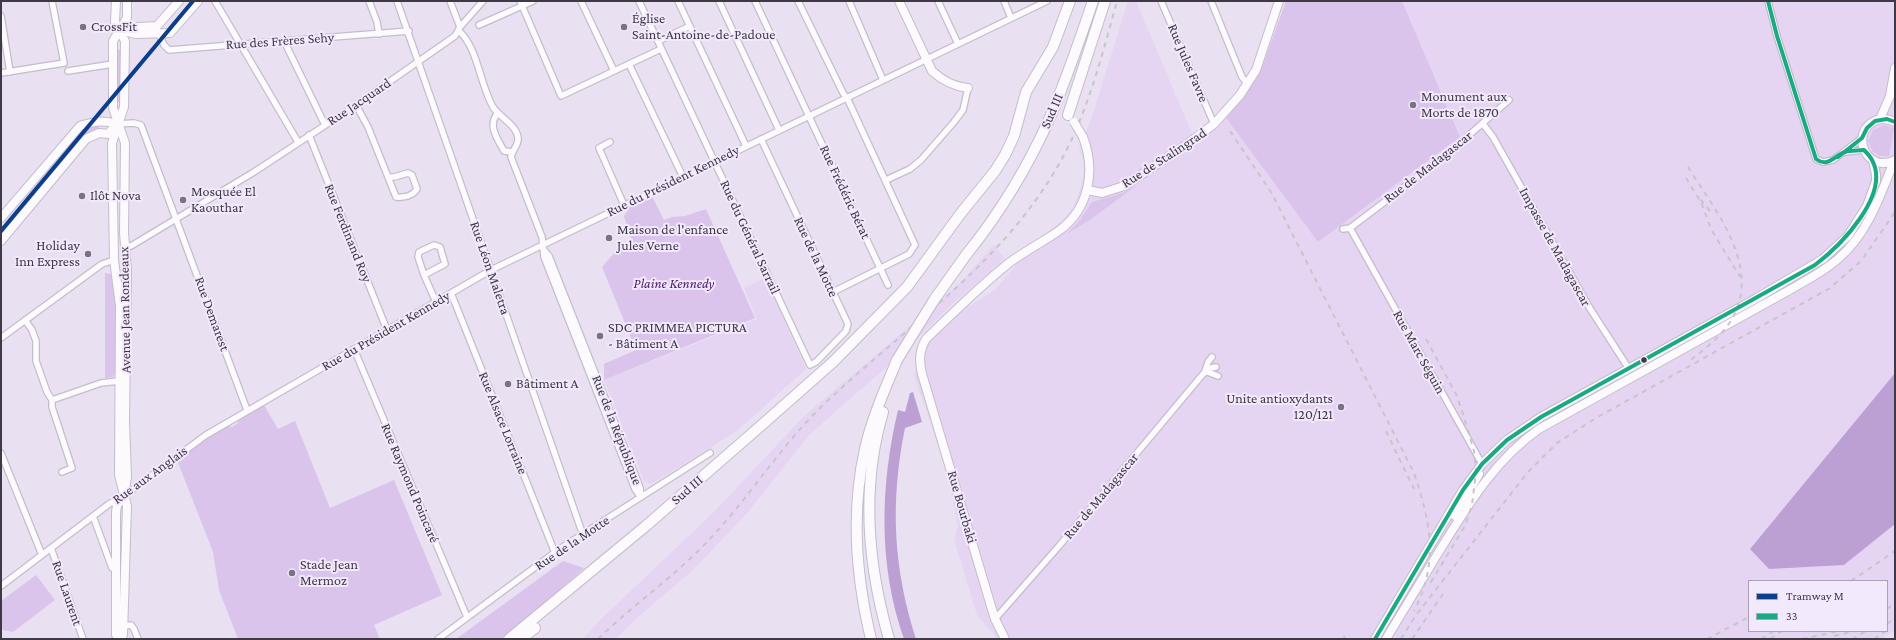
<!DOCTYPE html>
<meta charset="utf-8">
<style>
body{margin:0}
#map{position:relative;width:1896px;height:640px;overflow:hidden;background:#e9e0f1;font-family:"Crimson Pro",serif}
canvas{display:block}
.frame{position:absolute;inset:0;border:2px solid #3f3845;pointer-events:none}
.legend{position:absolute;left:1748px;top:580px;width:140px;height:52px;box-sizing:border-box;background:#f3e9fd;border:1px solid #aba2b3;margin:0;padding:5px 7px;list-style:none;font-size:12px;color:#3f3845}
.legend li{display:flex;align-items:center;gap:8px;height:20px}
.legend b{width:20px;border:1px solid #aba2b3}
</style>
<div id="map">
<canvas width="1896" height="640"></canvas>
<div class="frame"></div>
<ul class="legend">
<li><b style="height:5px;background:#0b3e8b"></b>Tramway M</li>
<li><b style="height:5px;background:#19aa83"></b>33</li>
</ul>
</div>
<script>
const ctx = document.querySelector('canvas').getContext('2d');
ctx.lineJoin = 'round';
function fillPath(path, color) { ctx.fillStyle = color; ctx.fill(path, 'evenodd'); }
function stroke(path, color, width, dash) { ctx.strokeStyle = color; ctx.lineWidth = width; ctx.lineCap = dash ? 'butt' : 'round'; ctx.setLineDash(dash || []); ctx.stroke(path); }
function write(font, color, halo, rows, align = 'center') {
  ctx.font = font + ' "Crimson Pro",serif'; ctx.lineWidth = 4; ctx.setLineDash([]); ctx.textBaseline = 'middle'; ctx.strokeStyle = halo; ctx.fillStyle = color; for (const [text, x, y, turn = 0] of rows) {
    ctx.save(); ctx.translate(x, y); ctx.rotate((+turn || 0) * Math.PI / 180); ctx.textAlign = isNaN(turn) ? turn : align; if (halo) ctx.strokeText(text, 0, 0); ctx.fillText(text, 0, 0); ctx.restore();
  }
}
const built = new Path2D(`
 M1128 1H1136L1196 143 1213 131 1226 118 1318 242 1460 137 1402 1H1895V373L1750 549 1844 565 1895 524V630L1882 639H998L977 615 954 539 958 527 947 470 914 376 920 353 928 332 996 289 1035 242 1062 221 1073 207 1079 193 1084 174 1083 161 1079 147 1090 123ZM1749 581H1887V631H1749Z
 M994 245 1005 258 946 310 907 349 809 435 748 512 694 569 639 616 615 639H583L599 621 716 510 803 417 960 283Z
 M765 278 806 369 737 431 651 484 644 481 604 380 757 319 744 288Z`);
const green = new Path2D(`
 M1286 1H1402L1460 137 1318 242 1226 118 1261 70Z
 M117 50H121L120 102H116Z
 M99 125V130L87 134 70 152 66 149 83 129Z
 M1884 125 1894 128 1889 156H1880L1873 152 1868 141 1873 130Z
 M1134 186H1136L1091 219 1067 234 1080 220 1092 202 1123 193Z
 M652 196 664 220 672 217 685 216 706 209 755 318 604 380V364L636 350 602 267 615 252 623 249 632 241 624 216 630 207Z
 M105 273 114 275 117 296 116 371 113 377 105 378Z
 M264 405 278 429 295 421 330 508 394 480 442 595 374 625 380 639H238L219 590 213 552 177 460 208 437 228 426 232 427 238 423 239 419Z
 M563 561 584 568 511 632 501 639H456Z
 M36 575 55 600 13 632 3 630 1 627V601Z`);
const water = new Path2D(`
 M1895 373V524L1844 565 1769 569 1750 549Z
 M913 392 922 422 905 428C890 502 893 567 916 639H904C878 565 880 486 898 410L905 412 910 393Z`);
const street = new Path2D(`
 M215 1 298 142
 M369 1 377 22 379 34
 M397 1 583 535
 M450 1 460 27
 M520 1 561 96 614 71
 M581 1 614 71 629 64 683 177
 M639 1 810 365 816 362 846 331 848 324 761 139
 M678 1 746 146
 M719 1 779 130
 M755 1 888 285
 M798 1 843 93 848 100 915 245 909 254 833 292
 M849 1 883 80
 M938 1 958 44
 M1004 1 1011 18
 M1161 1 1214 124
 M1211 1 1242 77 1247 83
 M1768 1 1777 36 1816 159 1823 162 1833 160 1862 138
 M1 16 10 72
 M479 25 533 1
 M459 31C478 48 480 85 493 107 499 117 517 125 518 138 519 145 512 150 511 157L542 237 544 257 635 489 641 497
 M159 34 164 45 169 50 409 31
 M284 41 325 125
 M658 41 690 26
 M629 64 661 49
 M68 71 113 64
 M1 73 64 63 52 1
 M356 105 368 127 396 197C403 198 413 196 417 189L412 175 408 173 394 177H388
 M498 113C487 125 497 138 504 151L512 152
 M117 124 134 123 141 125 247 410
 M1483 124 1493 137 1589 307 1629 369
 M309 135 387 330
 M610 142 599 148 624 205
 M1845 152 1864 150
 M886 180 910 169 921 160 954 122 963 110 968 88
 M1350 228 1482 464
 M1343 229 1350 228 1444 157 1509 100
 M126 246H131L254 172 356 105 455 36 460 27 483 1
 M544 250 549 256 634 472 640 488 641 496
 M424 275 418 257 419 252 434 245 440 247 445 264 424 275 436 302
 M451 293 555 553
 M25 320 32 330 36 341V361L47 392 52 400 101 383 119 381
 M1 338 102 264 114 260
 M354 349 467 617
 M1205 371 1208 362 1212 357
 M1205 371 1218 376
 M52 400V407L72 468 62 472
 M1 453 42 555
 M93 516 112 568H115
 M51 548 83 639
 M1 586 109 504 124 496 206 435 491 270 1047 1
 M995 619 1059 546 1203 374 1211 368 1216 367
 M124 626 131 625 134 629 138 639
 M438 639 561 548 710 453`);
const secondary = new Path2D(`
 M116 1 115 22 125 41 124 107 112 143 114 260 120 306 119 475 127 506 123 635 120 639
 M899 1 932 71C943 81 953 86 968 88
 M120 30 136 34 170 33 198 1
 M123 30 138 27 157 26 179 1
 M1880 119 1890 96 1895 68
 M1895 122C1889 119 1883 118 1877 120 1848 131 1866 175 1895 160
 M1088 190 1102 193 1124 186 1183 147 1214 124 1240 95 1256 70 1279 1
 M1 218 80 126C94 121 104 120 117 124
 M1 241 86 139 99 133 108 134 117 124
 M1455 516 1479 474
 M120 637 116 635V512L117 505 124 496 127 477 125 422 127 269 124 233 125 143 113 108V41L127 18V1
 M1005 639 995 619 991 606 922 374C919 361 919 351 926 339 953 313 980 286 1009 263 1025 251 1043 242 1060 230 1089 208 1096 171 1083 137
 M1375 639 1463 490 1482 464 1507 440 1541 417 1757 298 1823 259 1848 236 1867 206 1876 181V175L1873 160
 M1386 639C1405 608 1424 576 1443 545 1470 502 1496 459 1539 429L1795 287C1810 278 1826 270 1839 258 1868 233 1880 196 1894 161`);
const highway = new Path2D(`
 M1068 115 1105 1
 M966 255C1000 213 1029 165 1051 115 1067 78 1080 39 1093 1
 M883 412C861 486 868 566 889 639
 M509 639 647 525 764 423 833 362 907 287 961 213 995 171 1005 155 1014 136 1026 92 1053 47 1070 1
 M521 639 535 628
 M871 639C856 577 851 511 865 449 872 418 885 389 897 360`);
const rail = new Path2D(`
 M1230 131 1271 192 1414 473C1431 524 1439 562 1414 611
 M1688 167C1716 212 1766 271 1728 325 1718 339 1702 351 1688 362
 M1686 178 1702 204
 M1710 211 1700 199 1711 229 1740 277
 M1426 339 1456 394 1463 414 1474 451 1476 472 1472 505 1465 526 1428 587
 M1386 431 1414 489
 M1851 581 1895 551
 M1887 609 1895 603
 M1887 624 1895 618
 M1344 636 1345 639
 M1834 636 1855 631
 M598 639C632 606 672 578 705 544 746 502 777 451 819 409 909 322 1015 258 1071 141 1092 96 1104 48 1117 1
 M1401 639 1416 615 1528 472 1557 443 1596 418 1830 288 1861 261 1895 212
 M1412 639 1443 594
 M1707 639 1749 617
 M1761 639 1774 631
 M1770 639 1782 631
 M1802 639 1839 631
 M1852 639 1866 631
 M1874 639 1886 631`);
const secondaryBridge = new Path2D(`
 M1074 122 1083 137`);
const highwayBridge = new Path2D(`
 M897 360 934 300 966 255`);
const bus1 = new Path2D(`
 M1838 157 1862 138 1867 128 1875 121 1887 119 1895 122
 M1375 639 1463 490 1482 464 1507 440 1541 417 1815 265C1840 246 1891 195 1872 160 1870 156 1867 153 1864 150 1858 151 1851 150 1845 152 1834 156 1828 168 1816 159L1777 36 1768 1`);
const tram1 = new Path2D(`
 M1 231 193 1`);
const markers = [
 [83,27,4,"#7a7381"],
 [624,27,4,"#7a7381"],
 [1413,105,4,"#7a7381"],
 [82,196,4,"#7a7381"],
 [183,200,4,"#7a7381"],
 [609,238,4,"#7a7381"],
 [88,254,4,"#7a7381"],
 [600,336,4,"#7a7381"],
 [1644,360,3.5,"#3f3845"],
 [508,384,4,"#7a7381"],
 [1341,407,4,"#7a7381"],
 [292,573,4,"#7a7381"]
];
const poiNames = [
 ["Église",632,19],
 ["Saint-Antoine-de-Padoue",632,35],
 ["CrossFit",91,27],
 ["Monument aux",1421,97],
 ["Morts de 1870",1421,113],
 ["Mosquée El",191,192],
 ["Kaouthar",191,208],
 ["Ilôt Nova",90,196],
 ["Maison de l'enfance",617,230],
 ["Jules Verne",617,246],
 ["Holiday",80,246,"right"],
 ["Inn Express",80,262,"right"],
 ["SDC PRIMMEA PICTURA",608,328],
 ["- Bâtiment A",608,344],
 ["Bâtiment A",516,384],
 ["Unite antioxydants",1333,399,"right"],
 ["120/121",1333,415,"right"],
 ["Stade Jean",300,565],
 ["Mermoz",300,581]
];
const streetNames = [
 ["Rue des Frères Sehy",280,41,-4],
 ["Rue Jules Favre",1188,63,67],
 ["Rue Jacquard",359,102,-34],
 ["Sud III",1052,111,-67],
 ["Rue de Stalingrad",1164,158,-33],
 ["Rue de Madagascar",1428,167,-38],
 ["Rue du Président Kennedy",673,181,-26],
 ["Rue Frédéric Bérat",845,192,65],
 ["Rue Ferdinand Roy",348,233,68],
 ["Rue du Général Sarrail",750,237,65],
 ["Impasse de Madagascar",1555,247,61],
 ["Rue de la Motte",816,257,65],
 ["Rue Léon Maletra",490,268,71],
 ["Avenue Jean Rondeaux",125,310,-91],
 ["Rue Demarest",212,314,70],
 ["Rue du Président Kennedy",386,331,-30],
 ["Rue Marc Séguin",1419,352,61],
 ["Rue Alsace Lorraine",503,423,68],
 ["Rue de la République",617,430,69],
 ["Rue aux Anglais",150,475,-36],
 ["Rue Raymond Poincaré",410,483,67],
 ["Sud III",687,490,-41],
 ["Rue de Madagascar",1101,496,-50],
 ["Rue Bourbaki",962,507,74],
 ["Rue de la Motte",572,543,-34],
 ["Rue Laurent",67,593,71]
];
const parkNames = [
 ["Plaine Kennedy",674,284]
];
fillPath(built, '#e5d5f3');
fillPath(green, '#dac4ec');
fillPath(water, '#bca0d4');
stroke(street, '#c4bdcb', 8);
stroke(secondary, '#c4bdcb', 10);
stroke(highway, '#c4bdcb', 12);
stroke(street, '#fcfafd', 5.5);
stroke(secondary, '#fcfafd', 8);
stroke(highway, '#fcfafd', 10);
stroke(rail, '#c8c5ca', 2, [5, 5]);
stroke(secondaryBridge, '#c4bdcb', 10, []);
stroke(highwayBridge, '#c4bdcb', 12, []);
stroke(secondaryBridge, '#fcfafd', 8);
stroke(highwayBridge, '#fcfafd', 10);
stroke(bus1, '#19aa83', 4);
stroke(tram1, '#0b3e8b', 4);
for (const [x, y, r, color] of markers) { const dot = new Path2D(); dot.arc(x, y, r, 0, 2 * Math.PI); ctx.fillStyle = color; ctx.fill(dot); stroke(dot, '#f3e9fd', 1.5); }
write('14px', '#3f3845', '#f3e9fd', poiNames, 'left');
write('14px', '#3f3845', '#f3e9fd', streetNames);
write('italic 14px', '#4a1a69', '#f3e9fd', parkNames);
</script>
